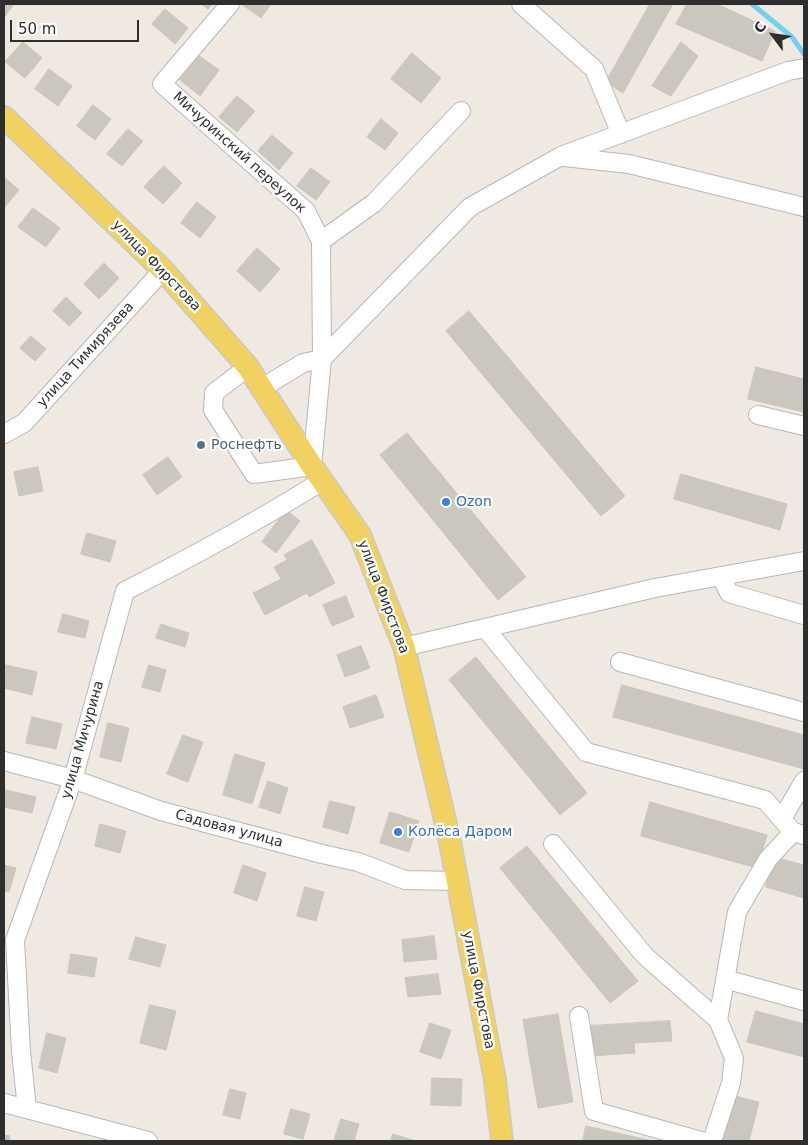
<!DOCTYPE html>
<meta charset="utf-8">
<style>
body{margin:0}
#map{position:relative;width:808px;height:1145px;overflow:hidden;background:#efe9e1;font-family:"DejaVu Sans",sans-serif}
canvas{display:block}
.frame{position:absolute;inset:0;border:5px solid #2e2e2e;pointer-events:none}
.north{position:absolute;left:748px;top:10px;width:50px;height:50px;-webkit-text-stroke:4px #fff;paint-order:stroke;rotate:301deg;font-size:14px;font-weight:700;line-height:20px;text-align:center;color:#2e2e2e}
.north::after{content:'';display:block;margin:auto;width:18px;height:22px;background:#2e2e2e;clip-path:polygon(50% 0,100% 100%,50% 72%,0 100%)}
.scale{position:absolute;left:10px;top:20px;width:129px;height:22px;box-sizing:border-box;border:2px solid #2e2e2e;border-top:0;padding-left:6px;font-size:15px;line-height:18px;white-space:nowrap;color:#2e2e2e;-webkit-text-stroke:4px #fff;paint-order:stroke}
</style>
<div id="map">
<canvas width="808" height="1145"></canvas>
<div class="frame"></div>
<div class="north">С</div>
<div class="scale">50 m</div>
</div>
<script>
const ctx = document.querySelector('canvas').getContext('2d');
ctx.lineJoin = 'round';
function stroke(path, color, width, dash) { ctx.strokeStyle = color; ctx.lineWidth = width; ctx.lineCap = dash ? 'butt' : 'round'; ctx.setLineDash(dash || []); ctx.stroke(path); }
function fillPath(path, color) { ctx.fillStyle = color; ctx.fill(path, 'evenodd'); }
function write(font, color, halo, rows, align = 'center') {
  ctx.font = font + ' "DejaVu Sans",sans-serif'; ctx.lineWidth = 4.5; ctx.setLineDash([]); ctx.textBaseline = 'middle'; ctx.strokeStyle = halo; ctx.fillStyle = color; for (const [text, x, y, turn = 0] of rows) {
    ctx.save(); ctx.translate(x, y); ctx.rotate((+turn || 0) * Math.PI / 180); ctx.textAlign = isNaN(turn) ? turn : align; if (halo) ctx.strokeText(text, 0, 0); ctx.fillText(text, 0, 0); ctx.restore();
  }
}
const stream = new Path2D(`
 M752 4 792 37 804 54`);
const building = new Path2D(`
 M4 4H14L4 18Z
 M202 4H212L208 9Z
 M245 4H271L261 18 244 6Z
 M650 4H673L623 93 606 82Z
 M687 4H717L775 31 762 61 676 24Z
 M165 9 188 28 175 44 152 24Z
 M23 42 42 58 25 78 5 62Z
 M681 42 698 56 671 96 652 86Z
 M412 53 441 78 421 103 391 79Z
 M198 55 219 70 200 96 180 80Z
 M49 69 72 86 58 106 35 89Z
 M237 96 255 111 237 132 219 117Z
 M93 105 111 119 95 140 77 126Z
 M381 119 398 133 385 150 367 137Z
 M128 129 143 141 122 166 107 154Z
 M272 135 293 153 279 170 258 151Z
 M164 166 182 183 163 204 144 187Z
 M311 168 330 182 316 200 297 186Z
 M4 177 19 190 4 208Z
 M197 202 216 217 200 238 181 223Z
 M33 208 60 228 46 247 18 227Z
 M257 248 280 269 260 292 237 271Z
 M104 263 119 278 99 299 84 284Z
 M66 297 82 313 69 326 53 311Z
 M469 311 625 496 601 516 446 331Z
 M31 336 46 349 35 361 20 348Z
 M756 367 804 379V412L748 399Z
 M407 433 526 577 498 600 380 455Z
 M168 457 182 477 157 495 143 475Z
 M38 467 43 491 19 496 14 472Z
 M681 474 787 504 780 530 674 499Z
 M286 510 300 521 276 553 262 542Z
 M87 533 116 541 110 562 81 554Z
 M312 540 335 583 309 597 307 593 265 615 253 593 281 579 274 567 287 560 284 555Z
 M346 596 354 617 332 626 323 605Z
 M63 614 89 621 85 638 58 632Z
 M161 624 189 633 185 647 156 638Z
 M361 646 370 668 345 677 337 655Z
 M476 657 587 793 560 815 449 680Z
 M6 665 37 672 32 695 4 688Z
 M149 665 166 670 160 692 142 687Z
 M622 685 804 735V769L613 717Z
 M376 695 384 717 350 728 343 707Z
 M32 717 62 724 56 749 26 743Z
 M108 723 129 728 121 762 100 757Z
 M183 735 203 742 188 782 167 774Z
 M235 754 265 763 252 804 223 795Z
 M268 781 288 788 280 814 259 807Z
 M6 790 36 797 32 813 4 807Z
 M330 801 355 807 348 834 323 827Z
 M650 802 767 835 757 868 641 836Z
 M390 812 419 821 409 852 380 843Z
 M100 824 126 831 120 853 95 846Z
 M527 846 638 981 610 1003 500 868Z
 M774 857 804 865V898L766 887Z
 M4 865 16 868 9 892 4 891Z
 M243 865 266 873 257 901 234 893Z
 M305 887 324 892 316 921 297 916Z
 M434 936 437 959 404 962 402 940Z
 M136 937 166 945 160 967 129 959Z
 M71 954 97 958 94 977 68 973Z
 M438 974 441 994 408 997 405 978Z
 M150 1005 176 1011 166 1050 140 1043Z
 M756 1011 804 1024V1057L747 1042Z
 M558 1014 573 1102 538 1108 523 1020Z
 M670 1021 672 1041 634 1043 635 1053 592 1056 590 1026Z
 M430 1023 451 1030 441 1059 420 1052Z
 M47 1033 66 1038 57 1073 39 1068Z
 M432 1078 462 1079 461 1106 431 1105Z
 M230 1089 246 1093 240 1119 223 1115Z
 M731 1095 759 1102 749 1141H720Z
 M291 1109 310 1114 303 1139 284 1134Z
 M341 1119 359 1124 354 1141H334Z
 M586 1126 653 1141H583Z
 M393 1134 415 1141H391Z
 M4 1135 10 1136 9 1141H4Z`);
const minor = new Path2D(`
 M230 4 162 84 306 211 321 241 322 359 312 466 254 474 213 410 214 393 248 367
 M521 4 594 69 621 134
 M564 157 629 164 804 207
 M321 241 374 203 461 111
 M262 388 303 363 322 359 470 207 561 156 788 71 804 68
 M758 415 804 426
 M4 434 24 423 163 270
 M721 576 729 593 804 615
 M485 628 586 752 765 800 793 832 804 835
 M404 647 655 588 804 561
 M620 662 804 712
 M4 761 73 779 161 811 322 854 358 862 405 880 457 881
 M782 819 804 781
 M553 844 645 956 718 1020
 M725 979 804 1001
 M579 1016 594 1111 701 1141
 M4 1103 148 1141
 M27 1109 21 1051 15 940 73 779 125 591C192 557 258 521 322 481
 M712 1141 731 1083 734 1058 718 1020 737 912 768 859 793 832`);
const major = new Path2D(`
 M4 117 163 270 248 367 312 466 360 535 404 647 449 837 495 1080 502 1141`);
const markers = [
 [201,445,5,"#5c6f8a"],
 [446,502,5,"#3f7fe0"],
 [398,832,5,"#3f7fe0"]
];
const streetNames = [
 ["Мичуринский переулок",239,153,42],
 ["улица Фирстова",156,266,46],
 ["улица Тимирязева",86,355,-48],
 ["улица Фирстова",383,597,69],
 ["улица Мичурина",83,740,-74],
 ["Садовая улица",229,829,15],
 ["улица Фирстова",478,990,79]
];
const serviceNames = [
 ["Роснефть",211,445]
];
const shopNames = [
 ["Ozon",456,502],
 ["Колёса Даром",408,832]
];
stroke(stream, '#75cff0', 5);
fillPath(building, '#cbc7bf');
stroke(building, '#cbc5ba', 1);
stroke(minor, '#b4b7c1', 20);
stroke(major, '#c9c9c9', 24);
stroke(minor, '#fff', 18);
stroke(major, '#f2d163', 21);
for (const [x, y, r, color] of markers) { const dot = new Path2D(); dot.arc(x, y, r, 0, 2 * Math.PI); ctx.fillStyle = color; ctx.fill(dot); stroke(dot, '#fff', 2); }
write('14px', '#2e2e2e', '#fff', streetNames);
write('14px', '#4e5e75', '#fff', serviceNames, 'left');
write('14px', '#366cbe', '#fff', shopNames, 'left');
</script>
